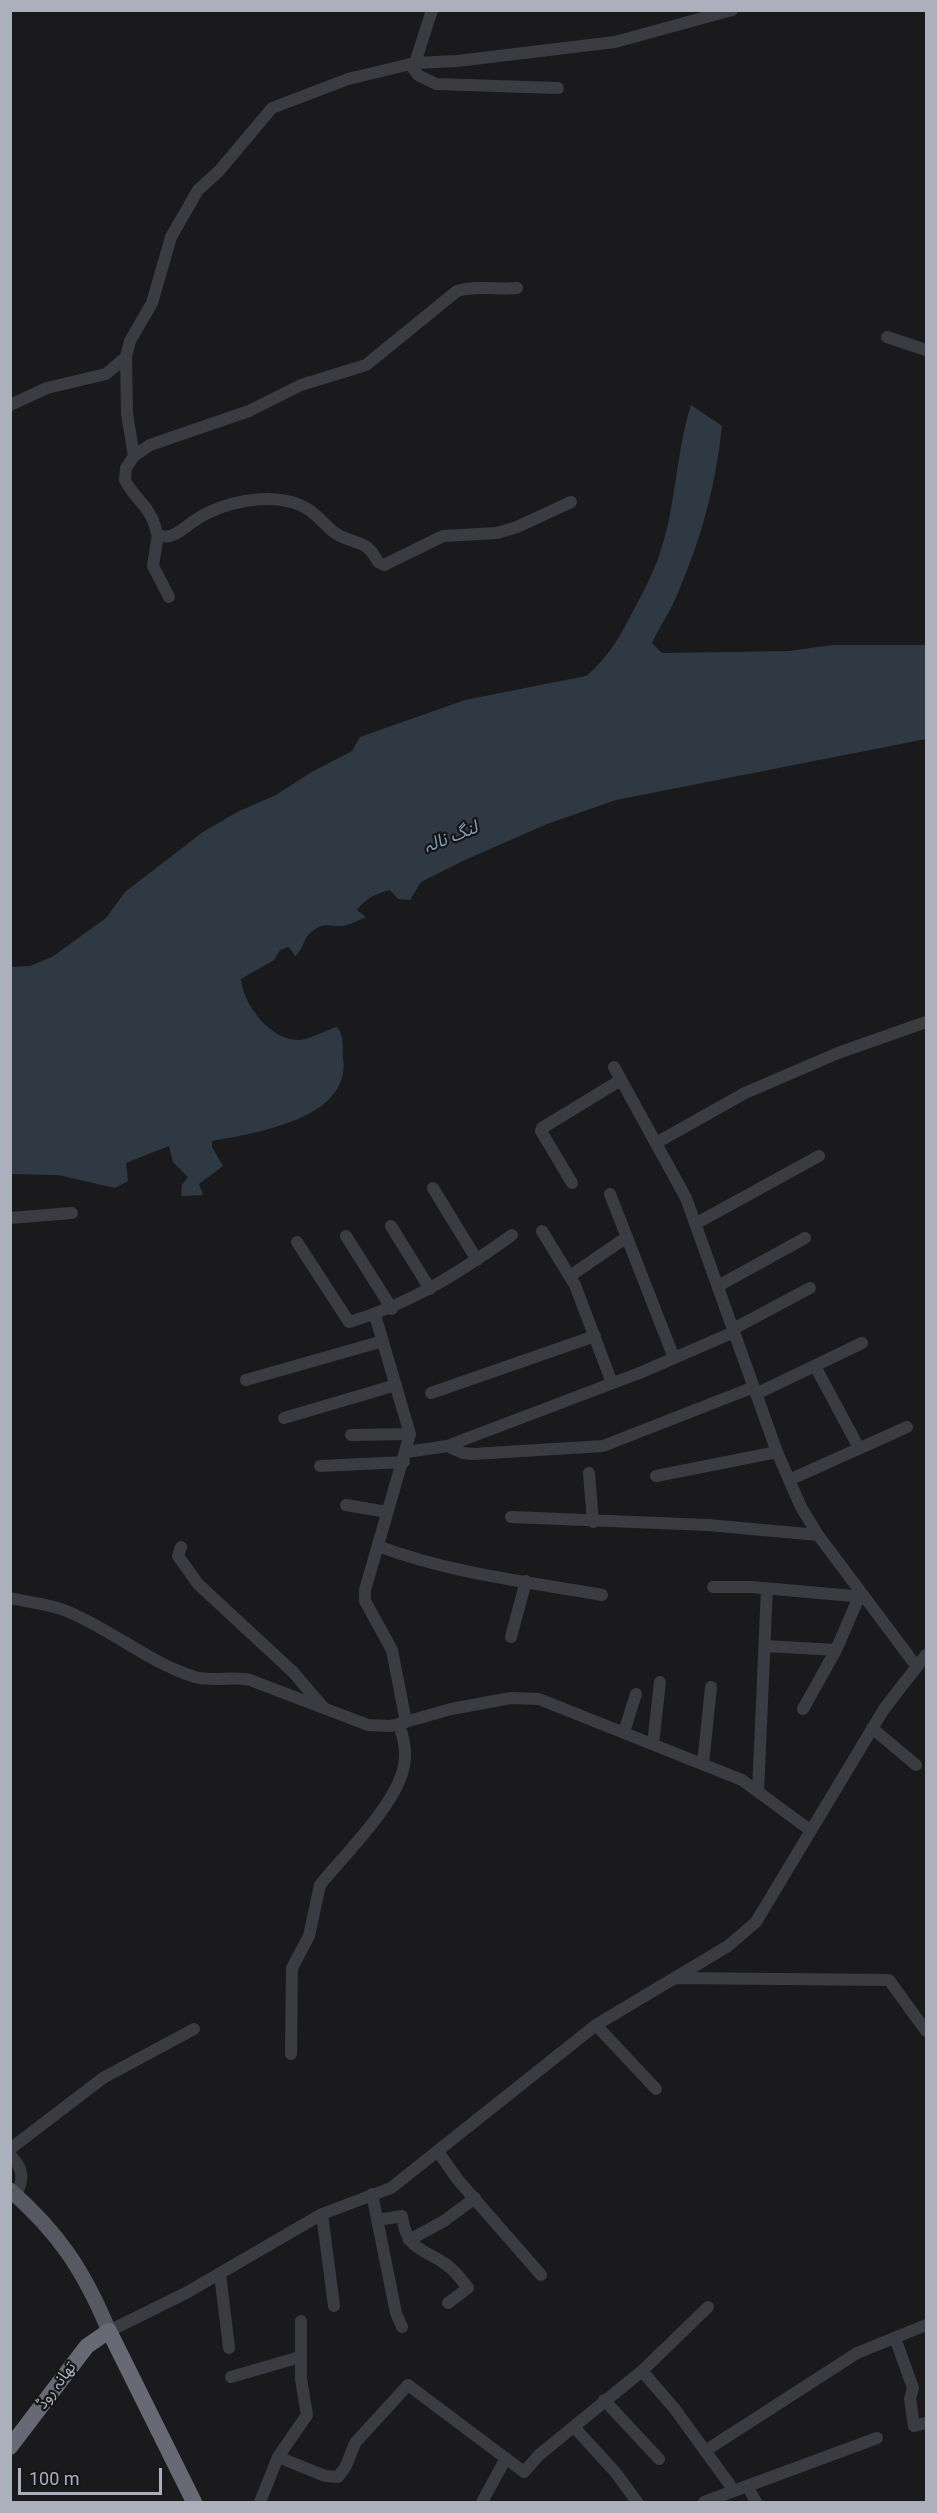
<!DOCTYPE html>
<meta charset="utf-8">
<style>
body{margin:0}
#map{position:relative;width:937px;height:2513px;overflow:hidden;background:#1a1a1d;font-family:Roboto,sans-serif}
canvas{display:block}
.frame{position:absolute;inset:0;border:12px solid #acb0bd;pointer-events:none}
.scale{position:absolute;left:18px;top:2468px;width:144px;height:27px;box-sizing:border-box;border:3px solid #acb0bd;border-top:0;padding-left:8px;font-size:18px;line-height:21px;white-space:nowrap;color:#acb0bd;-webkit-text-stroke:4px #151518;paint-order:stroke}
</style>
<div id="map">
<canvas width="937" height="2513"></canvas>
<div class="frame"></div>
<div class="scale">100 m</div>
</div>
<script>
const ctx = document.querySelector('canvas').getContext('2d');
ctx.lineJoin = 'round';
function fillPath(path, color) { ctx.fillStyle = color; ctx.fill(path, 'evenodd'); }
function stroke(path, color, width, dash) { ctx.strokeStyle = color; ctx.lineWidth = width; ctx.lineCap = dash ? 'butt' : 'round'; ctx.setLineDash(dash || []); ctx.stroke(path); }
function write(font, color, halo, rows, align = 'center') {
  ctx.font = font + ' Roboto,"Noto Sans Arabic",sans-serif'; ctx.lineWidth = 4.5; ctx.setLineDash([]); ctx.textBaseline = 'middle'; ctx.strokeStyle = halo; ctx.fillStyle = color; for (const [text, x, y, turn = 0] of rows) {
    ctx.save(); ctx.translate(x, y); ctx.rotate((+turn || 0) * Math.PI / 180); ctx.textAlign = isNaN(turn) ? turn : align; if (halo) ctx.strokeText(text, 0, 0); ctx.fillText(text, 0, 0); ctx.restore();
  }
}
const water = new Path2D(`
 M691 405 722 426C716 483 702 537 679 590 672 609 660 626 652 643L662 653 789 651 833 645H926V739L616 800 547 824 465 860 421 882 410 900 398 899 390 890C375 894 366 898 357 910L366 917C359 920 350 925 343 926 329 927 325 921 311 932 303 939 304 949 295 956L289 947 280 950 274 960 241 979C243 1006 275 1047 306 1039 316 1036 326 1030 337 1027 345 1037 342 1046 343 1058 352 1119 255 1133 212 1141V1147L223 1166 199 1184 203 1195 181 1196 182 1185 188 1177 173 1162 169 1146 126 1163 128 1181 115 1188 58 1175 11 1174V967L30 966 52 957 106 918 125 892 203 832 239 811 276 795 310 773 352 751 360 737 465 700 586 676C607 659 620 637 632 613 643 593 654 572 661 550 676 505 676 452 691 405Z`);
const minor = new Path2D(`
 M415 63 432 10
 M410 64 418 75 436 84 558 88
 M517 288C497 290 476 285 457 291L366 365 301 385 249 411 150 445 134 456 126 468 125 480C133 497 150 507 155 526 156 530 156 535 162 536 173 539 185 527 194 521 221 502 268 492 300 505 315 511 323 524 335 533 355 546 365 537 378 562L384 565 443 536 497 533 517 527 571 502
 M887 337 926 350
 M126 357 127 414 134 456
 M10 405 47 388 106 374 126 357 130 341 152 303 171 237 198 190 219 171 272 108 348 79 415 63 457 61 615 42 732 10
 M158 534 153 566 169 597
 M614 1067 686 1198 777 1452 801 1507 818 1535 917 1667
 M656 1143 745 1093 838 1053 926 1022
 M572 1183 541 1131 542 1128 621 1080
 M433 1188 477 1260
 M610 1194 674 1358
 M10 1218 72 1213
 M695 1224 819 1156
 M391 1226 430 1289
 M542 1231 575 1285 612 1383
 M346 1236 392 1309
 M297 1242 349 1322C411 1304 460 1272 512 1235
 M570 1276 627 1237
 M718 1286 805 1238
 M375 1315 410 1434 365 1590V1601L392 1650 406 1722
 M733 1329 810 1288
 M815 1366 859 1448
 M246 1380 383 1341
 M431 1393 595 1336
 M756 1394 862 1343
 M284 1418 396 1385
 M351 1435 410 1434
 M447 1446 642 1372 734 1332
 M407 1452 447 1446 463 1453 473 1454 603 1446 754 1387
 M320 1466 404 1462
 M589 1473 593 1522
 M656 1476 777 1452
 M789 1480 907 1427
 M346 1505 387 1512
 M511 1517 708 1525 818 1535
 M378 1546C449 1573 528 1582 602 1595
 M181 1547 178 1556 198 1584 293 1672 322 1706
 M713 1587H752L864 1597
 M10 1598C28 1602 48 1604 64 1610 110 1628 147 1662 195 1677 213 1682 232 1676 250 1680L368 1725 391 1726 451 1709 511 1698 539 1699 742 1780 810 1830
 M511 1637 526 1581
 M766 1646 836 1650
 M803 1709 836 1650 859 1597
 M872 1728 916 1765
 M624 1732 636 1694
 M653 1744 660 1682
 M703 1764 711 1687
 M758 1792 767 1588
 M674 1978 889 1980 926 2031
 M596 2025 656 2089
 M291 2054 292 1968 309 1936 320 1885C345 1854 398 1803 404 1765 407 1750 403 1737 399 1724
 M10 2149 103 2078 194 2029
 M439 2153 458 2180 541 2275
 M10 2155C24 2169 24 2179 16 2195
 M372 2194 396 2313 402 2327
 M322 2214 334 2306
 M377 2220 402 2216C407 2250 420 2247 444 2263 454 2269 461 2279 468 2288L448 2303
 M409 2240 444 2221 475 2198
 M220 2274 229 2348
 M109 2331 186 2293 322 2214 391 2188 596 2025 728 1946 756 1922 884 1709 926 1655
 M895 2338 913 2388 910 2399 914 2426 926 2423
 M642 2371 674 2408 730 2485
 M231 2377 300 2357
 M604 2400 659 2459
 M574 2427 616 2473 637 2502
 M705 2451 857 2353 926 2325
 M278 2457 325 2476 338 2477 346 2466 355 2443 408 2385 524 2472 539 2455 642 2371 708 2307
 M748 2487 756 2502
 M260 2502 278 2457 307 2415 301 2379V2321
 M482 2502 506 2458
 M704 2502 877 2438`);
const major = new Path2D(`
 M10 2190C59 2233 84 2271 109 2331`);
const highway = new Path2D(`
 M10 2447 87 2346 109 2331 194 2502`);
const streetNames = [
 ["تھانہ روڈ",57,2386,-53]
];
const waterNames = [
 ["لنگ نالہ",451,838,-22]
];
fillPath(water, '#2f3943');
stroke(minor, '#3b3c42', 12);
stroke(major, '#575962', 15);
stroke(highway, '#676974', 16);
write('16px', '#acb0bd', '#151518', streetNames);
write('italic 18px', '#819dba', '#151518', waterNames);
</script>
